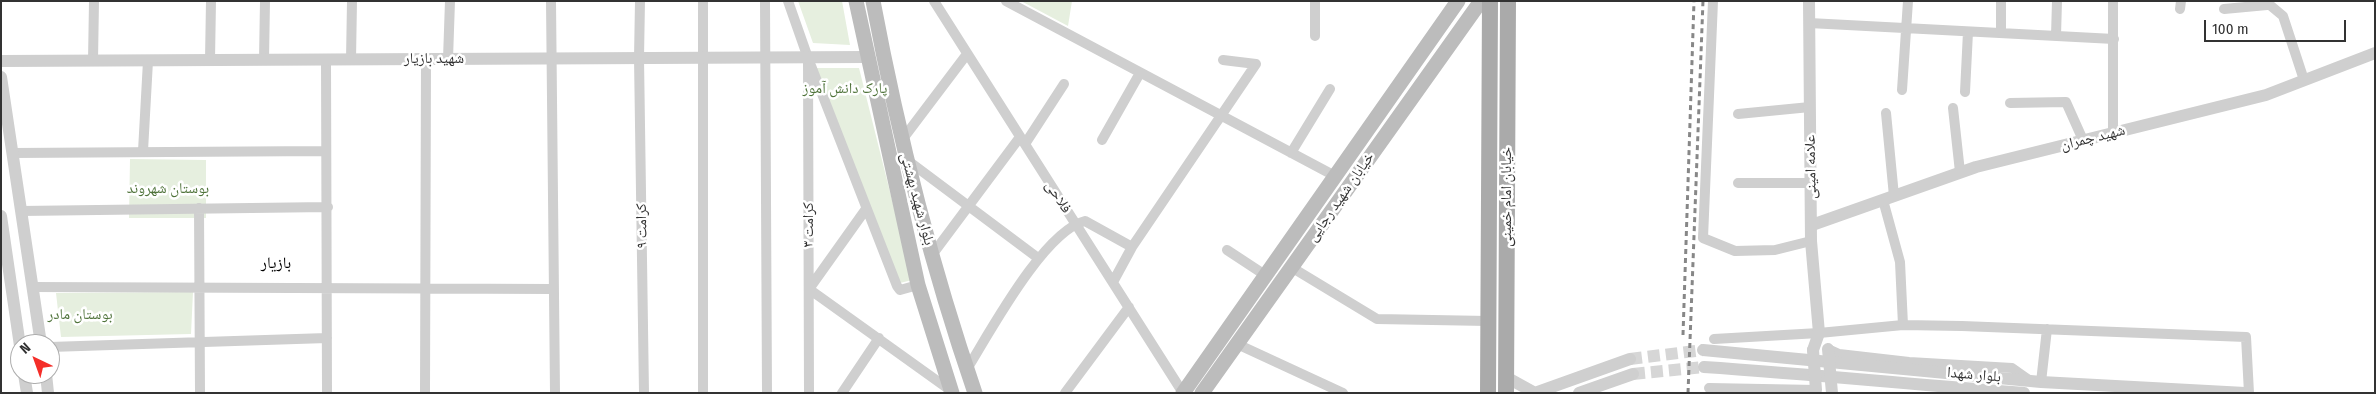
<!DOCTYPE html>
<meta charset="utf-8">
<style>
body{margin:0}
#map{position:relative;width:2376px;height:394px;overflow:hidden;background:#fff;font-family:"Fira Sans Condensed",sans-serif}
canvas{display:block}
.frame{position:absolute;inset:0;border:2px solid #323232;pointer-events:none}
.north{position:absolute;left:10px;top:334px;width:50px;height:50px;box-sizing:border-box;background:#fff;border:1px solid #adadad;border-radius:50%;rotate:318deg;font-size:14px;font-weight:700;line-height:20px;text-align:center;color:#323232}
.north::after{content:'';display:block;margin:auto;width:18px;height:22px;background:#f42e29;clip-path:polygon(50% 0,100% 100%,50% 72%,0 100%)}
.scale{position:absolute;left:2204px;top:20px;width:142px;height:22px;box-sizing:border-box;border:2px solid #323232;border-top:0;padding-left:6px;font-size:15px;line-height:18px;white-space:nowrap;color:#323232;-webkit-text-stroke:4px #fff;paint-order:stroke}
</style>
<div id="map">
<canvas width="2376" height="394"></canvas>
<div class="frame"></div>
<div class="north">N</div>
<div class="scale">100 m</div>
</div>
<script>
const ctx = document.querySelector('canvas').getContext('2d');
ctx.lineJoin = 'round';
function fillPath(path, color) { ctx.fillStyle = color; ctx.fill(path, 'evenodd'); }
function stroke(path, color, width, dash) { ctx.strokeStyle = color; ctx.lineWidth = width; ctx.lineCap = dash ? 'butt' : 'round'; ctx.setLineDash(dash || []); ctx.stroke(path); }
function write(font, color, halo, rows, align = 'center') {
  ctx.font = font + ' "Fira Sans Condensed","Noto Naskh Arabic",sans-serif'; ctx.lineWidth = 5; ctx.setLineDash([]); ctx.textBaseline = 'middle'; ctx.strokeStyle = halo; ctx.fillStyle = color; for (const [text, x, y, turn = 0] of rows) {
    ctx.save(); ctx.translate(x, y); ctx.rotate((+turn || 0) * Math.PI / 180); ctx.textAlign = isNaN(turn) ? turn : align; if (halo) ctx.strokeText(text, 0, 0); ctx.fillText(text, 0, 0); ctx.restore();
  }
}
const green = new Path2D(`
 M798 1H842L850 45 813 43Z
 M1021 1H1072L1068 26Z
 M816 68H859L912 280 900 283Z
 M130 159 206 160V218H129Z
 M193 292 191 334 61 337 56 293Z`);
const tertiaryTunnel = new Path2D(`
 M1630 359 1703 350
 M1633 374 1704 367`);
const minor = new Path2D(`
 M551 1 555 393
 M640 1 639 58 644 393
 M765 1 767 393
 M788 1 808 58 897 286 900 290 918 285
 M934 1 1183 393
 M1006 1 1335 176
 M1315 1V36
 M1713 1 1703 238 1735 251 1775 250 1811 241
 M2001 1V33
 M2113 1V133
 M2265 1 2283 16 2304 80
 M2180 9 2181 1
 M2224 9 2267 5
 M1809 23 2114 39
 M2056 36 2057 1
 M808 58 809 393
 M448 59 450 1
 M210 60 211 1
 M264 60 265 1
 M326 60 327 393
 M351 60 352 1
 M93 61 94 1
 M1902 90 1908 1
 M1965 92 1968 32
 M2010 103 2066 102 2083 140
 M1953 108 1960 172
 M1886 113 1894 196
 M1738 114 1810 107
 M902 140 967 54
 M1102 140 1140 73
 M1025 144 1064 84
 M143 151 148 61
 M13 153 326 151
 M1291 153 1330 89
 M907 160 1038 258
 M1738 183H1811
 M1883 200 1900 262 1903 325
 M199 208 200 393
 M866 209 809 289 950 390
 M21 211 328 207
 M1227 250 1265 275
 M932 255 1020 137
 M1291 267 1377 319 1488 321
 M1113 282 1132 247 1256 64 1223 60
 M33 287 553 289
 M1714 339 1819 333 1903 325 1962 326 2246 337 2249 393
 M1237 344 1343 393
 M50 347 327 338
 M1828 349 1839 354 1909 362 2012 368 2029 380
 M967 369C990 332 1044 231 1085 221L1132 247
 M2041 382 2047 329
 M1709 388 1816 390
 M425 393 426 59
 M703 393V1
 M842 393 879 338
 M1065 393 1129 307`);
const tertiary = new Path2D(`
 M1809 1 1811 241 1819 333 1813 350
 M1 61 867 57
 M1 77 41 344
 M1 216 20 346
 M1812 225 1976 167 2266 95 2375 53
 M1703 350 2041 382 2245 393
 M1704 367C1811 374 1917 385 2024 393
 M24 374 27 393
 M46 374 48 393
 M1506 377 1535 393
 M1535 393 1630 359
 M1579 393 1633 374`);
const secondary = new Path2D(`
 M856 1 918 285 952 393
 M873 1C898 134 931 265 975 393
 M1183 393 1458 1
 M1202 393 1481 1`);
const primary = new Path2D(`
 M1488 393 1490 1
 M1506 393 1508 1`);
const rail = new Path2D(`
 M1683 335 1694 1
 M1688 393 1703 1`);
const tertiaryBridge = new Path2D(`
 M1828 349 1832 393
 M1813 350 1816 390`);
const streetNames = [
 ["شهید بازیار",434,59],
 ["شهید چمران",2093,138,-14],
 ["علامه امینی",1811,167,-91],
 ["فلاحی",1058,197,57],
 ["خیابان شهید رجایی",1341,197,-55],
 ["خیابان امام خمینی",1507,197,-90],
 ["بلوار شهید بهشتی",917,199,75],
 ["کرامت ۳",809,225,-90],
 ["کرامت ۹",642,226,-91],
 ["بلوار شهدا",1974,375,5]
];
const parkNames = [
 ["پارک دانش آموز",845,89],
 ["بوستان شهروند",168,189],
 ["بوستان مادر",80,315]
];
const neighbourhoodNames = [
 ["بازیار",276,264]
];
fillPath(green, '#e6efdf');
stroke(tertiaryTunnel, '#d6d6d6', 12, [12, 6]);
stroke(minor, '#cfcfcf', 10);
stroke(tertiary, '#cfcfcf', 12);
stroke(secondary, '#bcbcbc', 15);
stroke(primary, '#aaa', 16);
stroke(rail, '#878787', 3, [5, 4]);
stroke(tertiaryBridge, '#cfcfcf', 12);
write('15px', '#323232', '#fff', streetNames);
write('15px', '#4f733a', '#fff', parkNames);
write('16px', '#000', '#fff', neighbourhoodNames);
</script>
